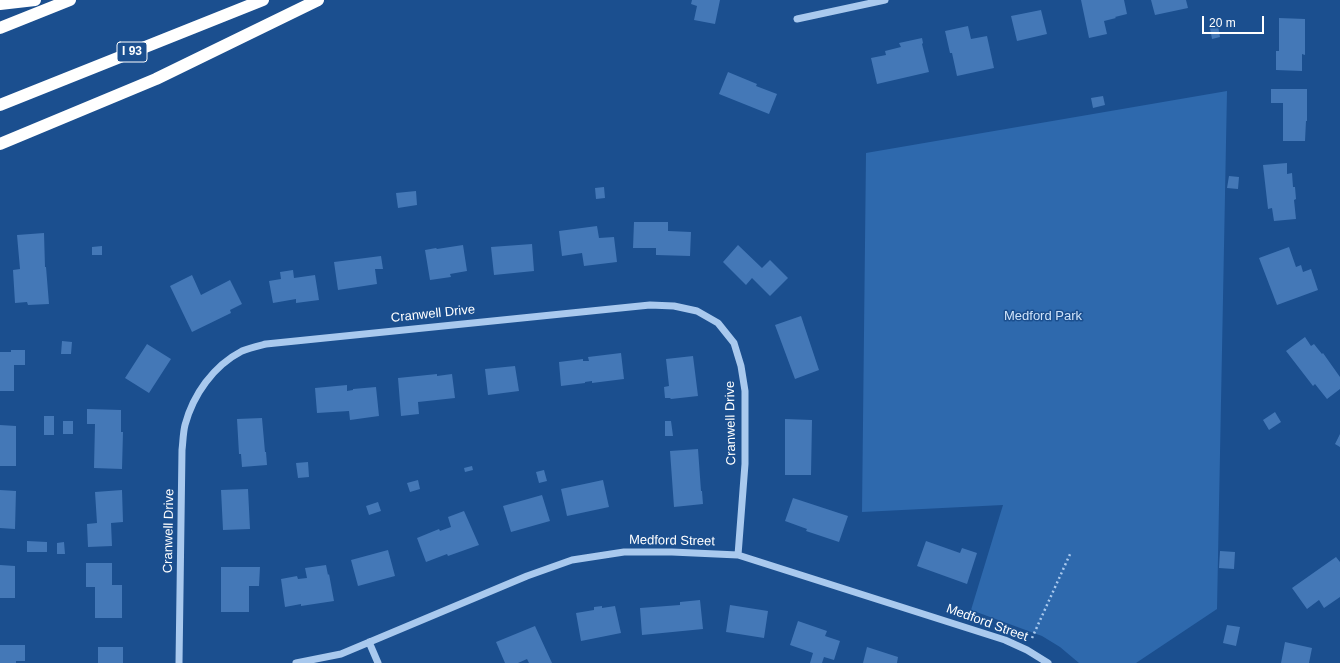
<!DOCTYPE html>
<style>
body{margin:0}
#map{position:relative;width:1340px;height:663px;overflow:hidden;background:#1b4f8f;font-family:Arial,sans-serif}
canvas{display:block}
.scale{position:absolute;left:1202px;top:16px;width:62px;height:18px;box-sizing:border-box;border:2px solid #fff;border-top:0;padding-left:5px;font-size:12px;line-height:14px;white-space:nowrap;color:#fff;-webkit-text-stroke:3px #1b4f8f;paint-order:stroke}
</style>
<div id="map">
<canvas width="1340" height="663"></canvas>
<div class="scale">20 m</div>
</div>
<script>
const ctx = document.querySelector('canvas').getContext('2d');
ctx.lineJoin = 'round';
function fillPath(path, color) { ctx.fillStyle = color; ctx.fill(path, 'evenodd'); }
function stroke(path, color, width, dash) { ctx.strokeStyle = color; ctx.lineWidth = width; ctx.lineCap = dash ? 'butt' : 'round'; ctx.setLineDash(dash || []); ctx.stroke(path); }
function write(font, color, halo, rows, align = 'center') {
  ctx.font = font + ' Arial,sans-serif'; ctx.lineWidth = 3; ctx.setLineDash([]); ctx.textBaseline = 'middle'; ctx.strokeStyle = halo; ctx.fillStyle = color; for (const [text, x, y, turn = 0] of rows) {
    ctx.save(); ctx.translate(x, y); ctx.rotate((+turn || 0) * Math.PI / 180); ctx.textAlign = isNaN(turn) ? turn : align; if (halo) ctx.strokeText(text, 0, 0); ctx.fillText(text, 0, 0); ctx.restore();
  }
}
const green = new Path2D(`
 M1227 91 1217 609 1136 663H1079L1060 647 1042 636 971 610 1003 505 862 512 866 153Z`);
const building = new Path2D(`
 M692 0H720L715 24 694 20 697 6 691 4Z
 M1081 0H1124L1127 14 1115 17 1116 18 1104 21 1107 34 1089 38Z
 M1151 0H1186L1188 8 1155 15Z
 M1041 10 1047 34 1017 41 1011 16Z
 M1279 18 1305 19V55L1302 54V71L1276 70V51H1279Z
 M968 26 971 39 987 36 994 68 957 76 952 53H950L945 31Z
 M1218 26 1220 37 1212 39 1210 28Z
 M922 38 923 43 922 44 929 72 877 84 871 58 886 55 885 51 901 47 899 43Z
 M728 72 757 84 756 86 777 94 769 114 719 94Z
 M1271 89H1307V121H1306L1305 141H1283V103H1271Z
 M1103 96 1105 105 1093 108 1091 98Z
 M1287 163V174L1292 173 1293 187H1295L1296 199 1294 200 1296 219 1274 221 1272 208 1268 209 1263 165Z
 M1229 176 1239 177 1238 189 1227 188Z
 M604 187 605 198 596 199 595 188Z
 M416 191 417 205 398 208 396 193Z
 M634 222H668V231L691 232 690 256 656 255V248H633Z
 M597 226 599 238 614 237 617 262 584 266 582 253 562 256 559 231Z
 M44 233 45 267H46L49 304 28 305 27 302 15 303 13 270 20 269 17 235Z
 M532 244 534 271 494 275 491 247Z
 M463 245 467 271 450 274 451 277 430 280 425 250 436 248 437 249Z
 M738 245 762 268 770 260 788 278 770 296 752 278 746 285 723 262Z
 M102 246V255H92V247Z
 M1289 247 1296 267 1301 265 1303 272 1311 269 1318 290 1277 305 1259 258Z
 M381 256 383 269H375L377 284 338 290 334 262Z
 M293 270 294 278 315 275 319 300 296 303V299L273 303 269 281 281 279 280 272Z
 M192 275 201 295 230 280 242 304 230 310 231 313 192 332 170 286Z
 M801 316 819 370 795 379 775 325Z
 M1305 337 1311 346 1314 344 1322 354 1323 353 1340 377V389L1327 399 1315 384 1313 386 1286 351Z
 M62 341 72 342 71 354H61Z
 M147 344 171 359 149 393 125 378Z
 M11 350H25V365H14V391H0V352H11Z
 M621 353 624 379 592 383V381L585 382V383L561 386 559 362 583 359V361H589L588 357Z
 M693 356 698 396 671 399 670 398H665L664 387 669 386 666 359Z
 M515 366 519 391 488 395 485 369Z
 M437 374V376L452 374 455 398 418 402 419 414 401 416 398 378Z
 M347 385V391L353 390V389L376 387 379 416 350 420 349 411 317 413 315 388Z
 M87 409 121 410V432H123L122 469 94 468 95 424H87Z
 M1275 412 1281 422 1269 430 1263 420Z
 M44 416H54V435H44Z
 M262 418 265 452H266L267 465 242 467 241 454H239L237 419Z
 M785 419 812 420 811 475H785Z
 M63 421H73V434H63Z
 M665 421H671L673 436H665Z
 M0 425 16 426V466H0Z
 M1340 434V447L1335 444Z
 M698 449 701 491H702L703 504 674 507 670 451Z
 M308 462 309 477 298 478 296 463Z
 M472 466 473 470 465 472 464 468Z
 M544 470 547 481 539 483 536 472Z
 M418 480 420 489 410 492 407 483Z
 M603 480 609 507 567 516 561 489Z
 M248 489 250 529 223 530 221 490Z
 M0 490 16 491 15 529 0 528Z
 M122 490 123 522 111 523 112 546 88 547 87 524 97 523 95 492Z
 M542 495 550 521 511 532 503 506Z
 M793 498 848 516 839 542 806 531 807 529 785 521Z
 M378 502 381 511 369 515 366 506Z
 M464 511 479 545 448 556 447 554 426 562 417 538 439 529 440 531 451 527 448 517Z
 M27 541 47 542V552H27Z
 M926 541 960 553 962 548 977 553 967 584 917 566Z
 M64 542 65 554H57V543Z
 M388 550 395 576 358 586 351 560Z
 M1220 551 1235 552 1234 569 1219 568Z
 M1336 557 1340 562V597L1324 608 1319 600 1307 609 1292 588Z
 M86 563H112V585H122V618H95V587H86Z
 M0 565 15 566V598H0Z
 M326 565 328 575 329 574 334 601 301 606V604L285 607 281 579 297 576 298 579 307 578 305 568Z
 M221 567H260L259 586H249V612H221Z
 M700 600 703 629 642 635 640 608 680 605V602Z
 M730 605 768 611 764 638 726 632Z
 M602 606V608L615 606 621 633 581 641 576 613 594 610V607Z
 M798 621 827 631 825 636 840 641 834 660 824 657 822 663H810L813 653 790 645Z
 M1227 625 1240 627 1236 646 1223 643Z
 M535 626 552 663H529L527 659 518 663H505L496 642Z
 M1285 642 1312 648 1309 663H1281Z
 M0 645H25V661H16V663H0Z
 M98 647H123V663H98Z
 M867 647 898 657 897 663H863Z`);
const path = new Path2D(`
 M1032 638 1071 552`);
const minor = new Path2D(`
 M797 19 885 0
 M369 642 378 663
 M179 663 182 450C183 442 183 433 185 425 193 395 213 366 242 351 249 348 258 346 266 344L650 305 674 306 697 311 718 323 734 343 741 366 745 391V464L738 555
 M296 663 341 654 527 576 572 560 624 552H672L738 555 1005 640 1027 650 1048 663`);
const highway = new Path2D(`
 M0 4 35 0
 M0 28 70 0
 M0 105 263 0
 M0 144 156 79 318 0`);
const shields = [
 [132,52,30]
];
const shieldNames = [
 ["I 93",132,52]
];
const streetNames = [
 ["Cranwell Drive",433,314,-6],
 ["Cranwell Drive",731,423,-91],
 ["Cranwell Drive",169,531,-89],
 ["Medford Street",672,541,1],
 ["Medford Street",987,623,20]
];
const parkNames = [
 ["Medford Park",1043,316]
];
fillPath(green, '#2e69ad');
fillPath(building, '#4478b7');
stroke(path, '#a9c9ee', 2.5, [2, 3]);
stroke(minor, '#a9c9ee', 7);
stroke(highway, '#fff', 12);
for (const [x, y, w] of shields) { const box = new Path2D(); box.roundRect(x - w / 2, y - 10, w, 20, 3); ctx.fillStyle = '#1b4f8f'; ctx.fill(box); stroke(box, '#fff', 1); }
write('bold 12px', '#fff', null, shieldNames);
write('13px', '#fff', '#1b4f8f', streetNames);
write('13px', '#cfe3fa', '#1b4f8f', parkNames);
</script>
